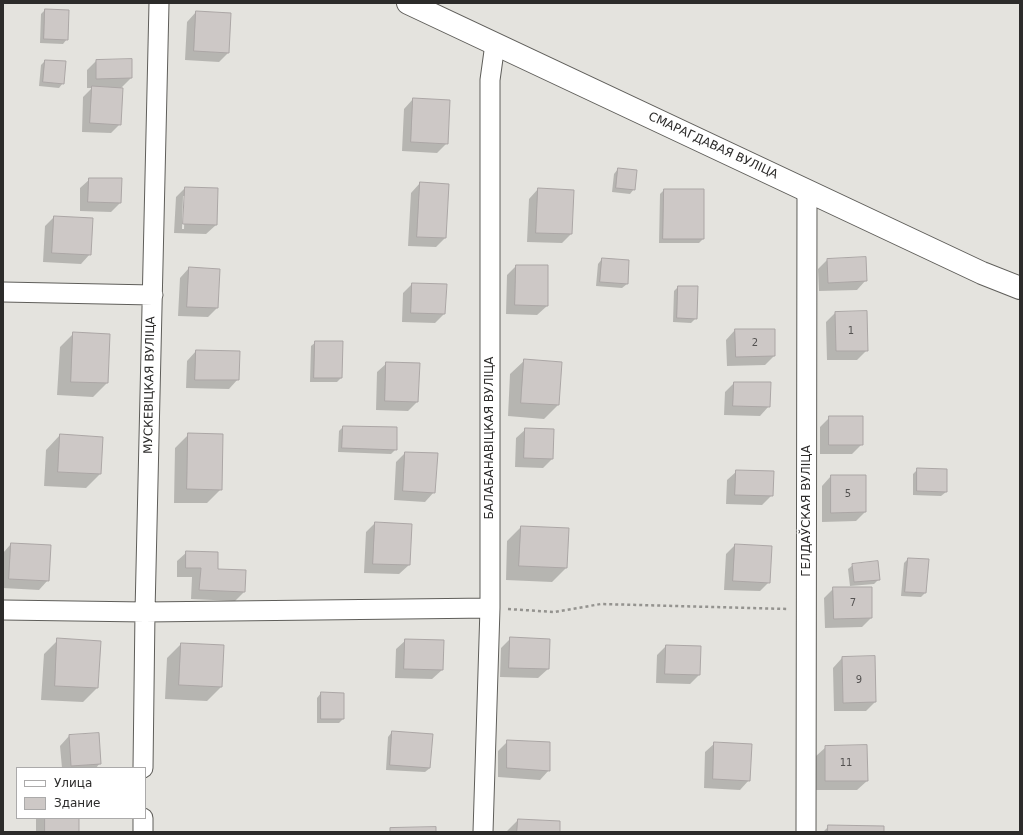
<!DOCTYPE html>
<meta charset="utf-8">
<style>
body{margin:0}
#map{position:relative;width:1023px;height:835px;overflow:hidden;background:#e4e3de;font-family:"DejaVu Sans",sans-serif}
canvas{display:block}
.frame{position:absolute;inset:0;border:4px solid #2c2b2a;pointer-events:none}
.legend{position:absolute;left:16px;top:767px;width:130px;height:52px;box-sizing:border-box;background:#fff;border:1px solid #abaaaa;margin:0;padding:5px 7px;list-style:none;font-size:12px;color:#2c2b2a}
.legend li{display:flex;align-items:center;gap:8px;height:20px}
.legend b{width:20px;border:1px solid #abaaaa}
</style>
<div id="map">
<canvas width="1023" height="835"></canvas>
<div class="frame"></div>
<ul class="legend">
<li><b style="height:5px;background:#fff"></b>Улица</li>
<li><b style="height:11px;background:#cdc8c6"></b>Здание</li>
</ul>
</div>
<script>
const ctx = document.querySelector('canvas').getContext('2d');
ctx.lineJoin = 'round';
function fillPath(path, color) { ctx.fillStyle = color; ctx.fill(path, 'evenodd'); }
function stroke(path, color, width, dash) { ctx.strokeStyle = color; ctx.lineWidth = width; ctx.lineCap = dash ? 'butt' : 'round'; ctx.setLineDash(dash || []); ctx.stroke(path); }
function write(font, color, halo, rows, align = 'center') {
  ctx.font = font + ' "DejaVu Sans",sans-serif'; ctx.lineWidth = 3.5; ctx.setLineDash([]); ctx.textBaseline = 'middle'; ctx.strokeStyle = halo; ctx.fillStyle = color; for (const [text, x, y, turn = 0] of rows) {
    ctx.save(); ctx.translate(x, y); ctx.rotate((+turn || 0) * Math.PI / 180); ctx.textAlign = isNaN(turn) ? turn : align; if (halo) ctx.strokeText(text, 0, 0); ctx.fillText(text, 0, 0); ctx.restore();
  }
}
const shadow = new Path2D(`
 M45 10 67 39 63 44 40 43 41 14Z
 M196 12 228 53 219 62 185 60 187 22Z
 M45 61 63 83 59 88 39 86 41 65Z
 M96 61 131 78 120 89V124L111 133 82 132 83 97 92 88H87V70Z
 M413 99 447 143 437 153 402 151 404 109Z
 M618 169 634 189 630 194 612 192 614 174Z
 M90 179 120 203 111 212 80 211V188Z
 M420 183 445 238 436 247 408 246 411 193Z
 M185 188 216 225 206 234 174 233 176 197ZM183 196H185L184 229H182Z
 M538 189 571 234 562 243 527 242 529 199Z
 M664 190 703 239 699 243H659L660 194Z
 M54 217 90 254 81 264 43 262 45 226Z
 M602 259 627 284 622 288 596 286 598 264Z
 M827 260 866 280 857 290 819 291 818 269Z
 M516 266 547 306 537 315 506 314 507 275Z
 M189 268 217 308 208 317 178 316 180 278Z
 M412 284 444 314 435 323 402 322 403 293Z
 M678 287 696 318 691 323 673 322 674 291Z
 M835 313 867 350 857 360H827L826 322Z
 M735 330 774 356 765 365 727 366 726 340Z
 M74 333 107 383 93 397 57 395 60 347Z
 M316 342H342L341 378 337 382H310L311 346Z
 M196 351 238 379 229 389 186 388 187 361Z
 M525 360 558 405 544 419 508 416 510 374Z
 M387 363 417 402 408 411 376 410 377 372Z
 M734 383 769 406 760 416 724 415 725 392Z
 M830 417 862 444 852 454H820V427Z
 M343 427 396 449 391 454 338 452 339 431Z
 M526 429 553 430 552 459 543 468 515 467 516 438Z
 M189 434 221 489 207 503H174L175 448Z
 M60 435 100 474 86 488 44 486 46 450Z
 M405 453 434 492 425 502 394 500 396 462Z
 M918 469 946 492 941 496 913 495V474Z
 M737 471 772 495 762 505 726 504 727 480Z
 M831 476 865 512 856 521 822 522V486Z
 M375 523 411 525 409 565 399 574 364 573 366 532Z
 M521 527 566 568 552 582 506 580 507 541Z
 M11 544 48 580 39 590 3 588V553Z
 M735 545 769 582 760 591 724 590 726 554Z
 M187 552 217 570 244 592 235 601 191 599 192 577H177V561Z
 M908 559 925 593 921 597 901 596 904 563Z
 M853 565 879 579 874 584 850 586 848 569Z
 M834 588 871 618 862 627 825 628 824 598Z
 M511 638 548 669 538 678 500 677 501 648Z
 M58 640 97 688 83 702 41 700 44 654Z
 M406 640 442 670 432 679 395 678 396 649Z
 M181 644 221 687 207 701 165 699 167 658Z
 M666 646 699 675 690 684 656 683 657 655Z
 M842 658 875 702 866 711H834L833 668Z
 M321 693 343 719 339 723H317V698Z
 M392 732 430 768 425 772 386 770 388 737Z
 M69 736 100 763 96 768H62L60 746Z
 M508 741 549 770 540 780 498 777V751Z
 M715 743 749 780 740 790 704 788 705 752Z
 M826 747 867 781 857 790H816V756Z
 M36 818H78V832H36Z
 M518 820 559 832H506Z
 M829 826 882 832H823Z`);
const building = new Path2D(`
 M45 9 69 10 68 40 44 39Z
 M196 11 231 13 229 53 194 51Z
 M132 59V78L96 79V60Z
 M45 60 66 61 64 84 43 82Z
 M92 86 123 88 121 125 90 123Z
 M413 98 450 100 448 144 411 142Z
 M618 168 637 170 635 190 616 188Z
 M89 178H122L121 203 88 202Z
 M420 182 449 184 446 238 417 237Z
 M185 187 218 188 217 225 183 224Z
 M538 188 574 190 572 234 536 233Z
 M664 189H704V239H663Z
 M54 216 93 218 91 255 52 253Z
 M866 257 867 281 828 283 827 259Z
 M602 258 629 260 628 284 600 282Z
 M516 265H548V306L515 305Z
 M189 267 220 269 218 308 187 307Z
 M412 283 447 284 445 314 411 313Z
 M678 286H698L697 319 677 318Z
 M867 311 868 351H836L835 312Z
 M735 329H775V356L736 357Z
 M73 332 110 334 108 383 71 382Z
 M315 341H343L342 378H314Z
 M196 350 240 351 239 380H195Z
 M524 359 562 362 559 405 521 403Z
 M386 362 420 363 418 402 385 401Z
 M734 382H771L770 407 733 406Z
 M829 416H863V445H829Z
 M343 426 397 427V450L342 448Z
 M525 428 554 429 553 459 524 458Z
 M188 433 223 434 222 490 187 489Z
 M60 434 103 437 101 474 58 472Z
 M405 452 438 453 435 493 403 491Z
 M917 468 947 469V492L917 491Z
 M736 470 774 471 773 496 735 495Z
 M831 475H866V512L831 513Z
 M375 522 412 524 410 565 373 564Z
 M521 526 569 528 567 568 519 566Z
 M11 543 51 545 49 581 9 579Z
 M735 544 772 546 770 583 733 581Z
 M186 551 218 552V569L246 570 245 592 199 590 201 568H186Z
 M908 558 929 559 926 593 905 592Z
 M878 561 880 580 854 582 852 564Z
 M833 587H872V618L834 619Z
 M510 637 550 639 549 669 509 668Z
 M57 638 101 641 98 688 55 686Z
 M405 639 444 640 443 670 404 669Z
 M181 643 224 645 222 687 179 685Z
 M666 645 701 646 700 675 665 674Z
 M875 656 876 702 843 703 842 657Z
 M321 692 344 693V719H321Z
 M392 731 433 734 430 768 390 765Z
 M99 733 101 764 71 766 69 735Z
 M507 740 550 742V771L507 768Z
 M714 742 752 744 750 781 713 779Z
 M867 745 868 781H825V746Z
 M45 818H79V832H45Z
 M518 819 560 821V832H517Z
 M828 825 884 826V832H828Z
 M436 827V832H390V828Z`);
const path = new Path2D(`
 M508 609 554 612 601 604 788 609`);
const minor = new Path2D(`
 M3 292 153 295
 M3 610 145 612 490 608
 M143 768 145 612 159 3
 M143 832V818
 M483 832 490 608V80L495 44
 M806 832 807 191`);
const tertiary = new Path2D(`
 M408 3 982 273 1020 288`);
const numberNames = [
 ["1",851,331],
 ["2",755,343],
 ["5",848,494],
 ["7",853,603],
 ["9",859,680],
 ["11",846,763]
];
const streetNames = [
 ["СМАРАГДАВАЯ ВУЛІЦА",713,146,25],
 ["МУСКЕВІЦКАЯ ВУЛІЦА",150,385,-89],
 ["БАЛАБАНАВІЦКАЯ ВУЛІЦА",490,438,-90],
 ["ГЕЛДАЎСКАЯ ВУЛІЦА",807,511,-90]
];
fillPath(shadow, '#0003');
fillPath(building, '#cdc8c6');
stroke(building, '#aba6a5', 1);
stroke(minor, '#5f5e5a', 21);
stroke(tertiary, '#5f5e5a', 24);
stroke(path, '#94938f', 2.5, [3, 3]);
stroke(minor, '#fff', 19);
stroke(tertiary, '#fff', 22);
write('10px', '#545251', null, numberNames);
write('12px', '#2c2b2a', '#fff', streetNames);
</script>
